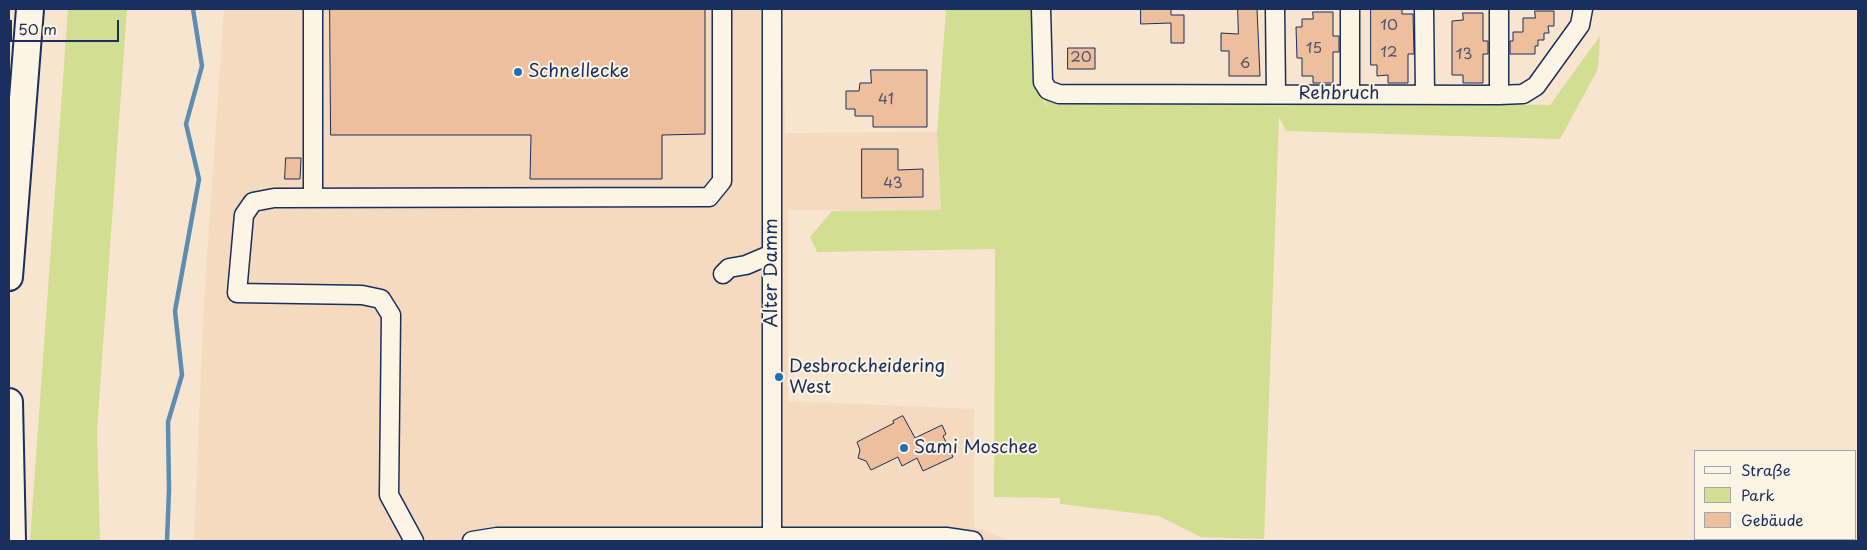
<!DOCTYPE html>
<meta charset="utf-8">
<style>
body{margin:0}
#map{position:relative;width:1867px;height:550px;overflow:hidden;background:#f8e5cf;font-family:"Playpen Sans",sans-serif}
canvas{display:block}
.frame{position:absolute;inset:0;border:10px solid #1b2f5e;pointer-events:none}
.legend{position:absolute;left:1694px;top:450px;width:162px;height:90px;box-sizing:border-box;background:#fcf5e5;border:1px solid #a2a6af;margin:0;padding:6px 9px;list-style:none;font-size:15px;color:#1b2f5e}
.legend li{display:flex;align-items:center;gap:10px;height:25px}
.legend b{width:25px;border:1px solid #a2a6af}
.scale{position:absolute;left:10px;top:20px;width:109px;height:22px;box-sizing:border-box;border:2px solid #1b2f5e;border-top:0;padding-left:6px;font-size:15px;line-height:18px;white-space:nowrap;color:#1b2f5e;-webkit-text-stroke:4px #fcf5e5;paint-order:stroke}
</style>
<div id="map">
<canvas width="1867" height="550"></canvas>
<div class="frame"></div>
<ul class="legend">
<li><b style="height:6px;background:#fcf5e5"></b>Straße</li>
<li><b style="height:14px;background:#d2de91"></b>Park</li>
<li><b style="height:14px;background:#edbf9d"></b>Gebäude</li>
</ul>
<div class="scale">50 m</div>
</div>
<script>
const ctx = document.querySelector('canvas').getContext('2d');
ctx.lineJoin = 'round';
function fillPath(path, color) { ctx.fillStyle = color; ctx.fill(path, 'evenodd'); }
function stroke(path, color, width, dash) { ctx.strokeStyle = color; ctx.lineWidth = width; ctx.lineCap = dash ? 'butt' : 'round'; ctx.setLineDash(dash || []); ctx.stroke(path); }
function write(font, color, halo, rows, align = 'center') {
  ctx.font = font + ' "Playpen Sans",sans-serif'; ctx.lineWidth = 4; ctx.setLineDash([]); ctx.textBaseline = 'middle'; ctx.strokeStyle = halo; ctx.fillStyle = color; for (const [text, x, y, turn = 0] of rows) {
    ctx.save(); ctx.translate(x, y); ctx.rotate((+turn || 0) * Math.PI / 180); ctx.textAlign = isNaN(turn) ? turn : align; if (halo) ctx.strokeText(text, 0, 0); ctx.fillText(text, 0, 0); ctx.restore();
  }
}
const built = new Path2D(`
 M224 9H782L785 133 937 132 941 210H788V401L974 409V527L1011 541H194L204 300Z`);
const green = new Path2D(`
 M68 9H127L97 431 100 541H30Z
 M946 9H1036L1040 97 1049 108 1043 97 1550 105 1600 36 1598 69 1560 139 1286 131 1279 117 1264 539 1201 537 1159 516 1060 504V498L994 497 995 249 817 252 810 237 832 211 941 210 937 132Z`);
const stream = new Path2D(`
 M167 541 169 490 168 422 182 375 175 311 199 179 186 124 202 66 193 9`);
const building = new Path2D(`
 M330 9H705V134L662 135V179H530L531 135H331Z
 M1141 9H1171V15H1184V43H1171V23L1141 24Z
 M1238 9H1257L1260 76H1229V51H1221V33L1238 34Z
 M1371 9H1402V14H1413L1414 54H1408V83H1388V75L1377 76V65H1371Z
 M1535 11H1554V26H1548L1549 33H1544V40H1538V46H1535V54H1510V41H1513V32H1523V18H1535Z
 M1313 12H1333V36H1339V52H1333V83H1313V76H1302V58H1297L1296 27H1302V19H1313Z
 M1463 13H1483V41H1488V54H1483V83H1463V75H1452V21L1463 20Z
 M1068 48H1095V69H1068Z
 M871 70H927V127H873V116H855V109H846V91H859L860 83H871Z
 M862 149H898V170L923 169V197L862 198Z
 M286 158H301L300 179H285Z
 M903 416 915 438 942 425 946 434 943 436 953 457 923 471 917 458 902 466 898 457 871 470 866 461 858 458 860 450 857 442 894 423 893 421Z`);
const minor = new Path2D(`
 M1041 9 1043 82 1048 90 1059 94 1499 95 1523 94 1536 86 1580 25 1583 9
 M1275 9 1276 94
 M1424 9 1425 94
 M1499 9V95
 M1350 94V9
 M313 198V9
 M723 274 729 268 746 265 772 254
 M772 537V9
 M414 541 389 495 391 315 381 299 362 295 237 293 244 215 253 202 274 198 709 197 722 181V9
 M472 541 497 537H946L973 541`);
const highway = new Path2D(`
 M9 277 30 9
 M9 402 12 541`);
const markers = [
 [518,72,5,"#1f6fb2"],
 [779,377,5,"#1f6fb2"],
 [904,448,5,"#1f6fb2"]
];
const numberNames = [
 ["10",1389,26],
 ["15",1314,49],
 ["12",1389,53],
 ["13",1464,55],
 ["20",1081,58],
 ["6",1245,64],
 ["41",886,100],
 ["43",893,184]
];
const poiNames = [
 ["Schnellecke",528,72],
 ["Desbrockheidering",789,367],
 ["West",789,388],
 ["Sami Moschee",914,448]
];
const streetNames = [
 ["Rehbruch",1339,94],
 ["Alter Damm",772,273,-90]
];
fillPath(built, '#f5dac0');
fillPath(green, '#d2de91');
stroke(stream, '#5d8eb2', 4.5);
fillPath(building, '#edbf9d');
stroke(building, '#1b2f5e', 1);
stroke(minor, '#1b2f5e', 21);
stroke(highway, '#1b2f5e', 30);
stroke(minor, '#fcf5e5', 18);
stroke(highway, '#fcf5e5', 26);
for (const [x, y, r, color] of markers) { const dot = new Path2D(); dot.arc(x, y, r, 0, 2 * Math.PI); ctx.fillStyle = color; ctx.fill(dot); stroke(dot, '#fcf5e5', 2); }
write('15px', '#50536e', null, numberNames);
write('18px', '#1b2f5e', '#fcf5e5', poiNames, 'left');
write('18px', '#1b2f5e', '#fcf5e5', streetNames);
</script>
